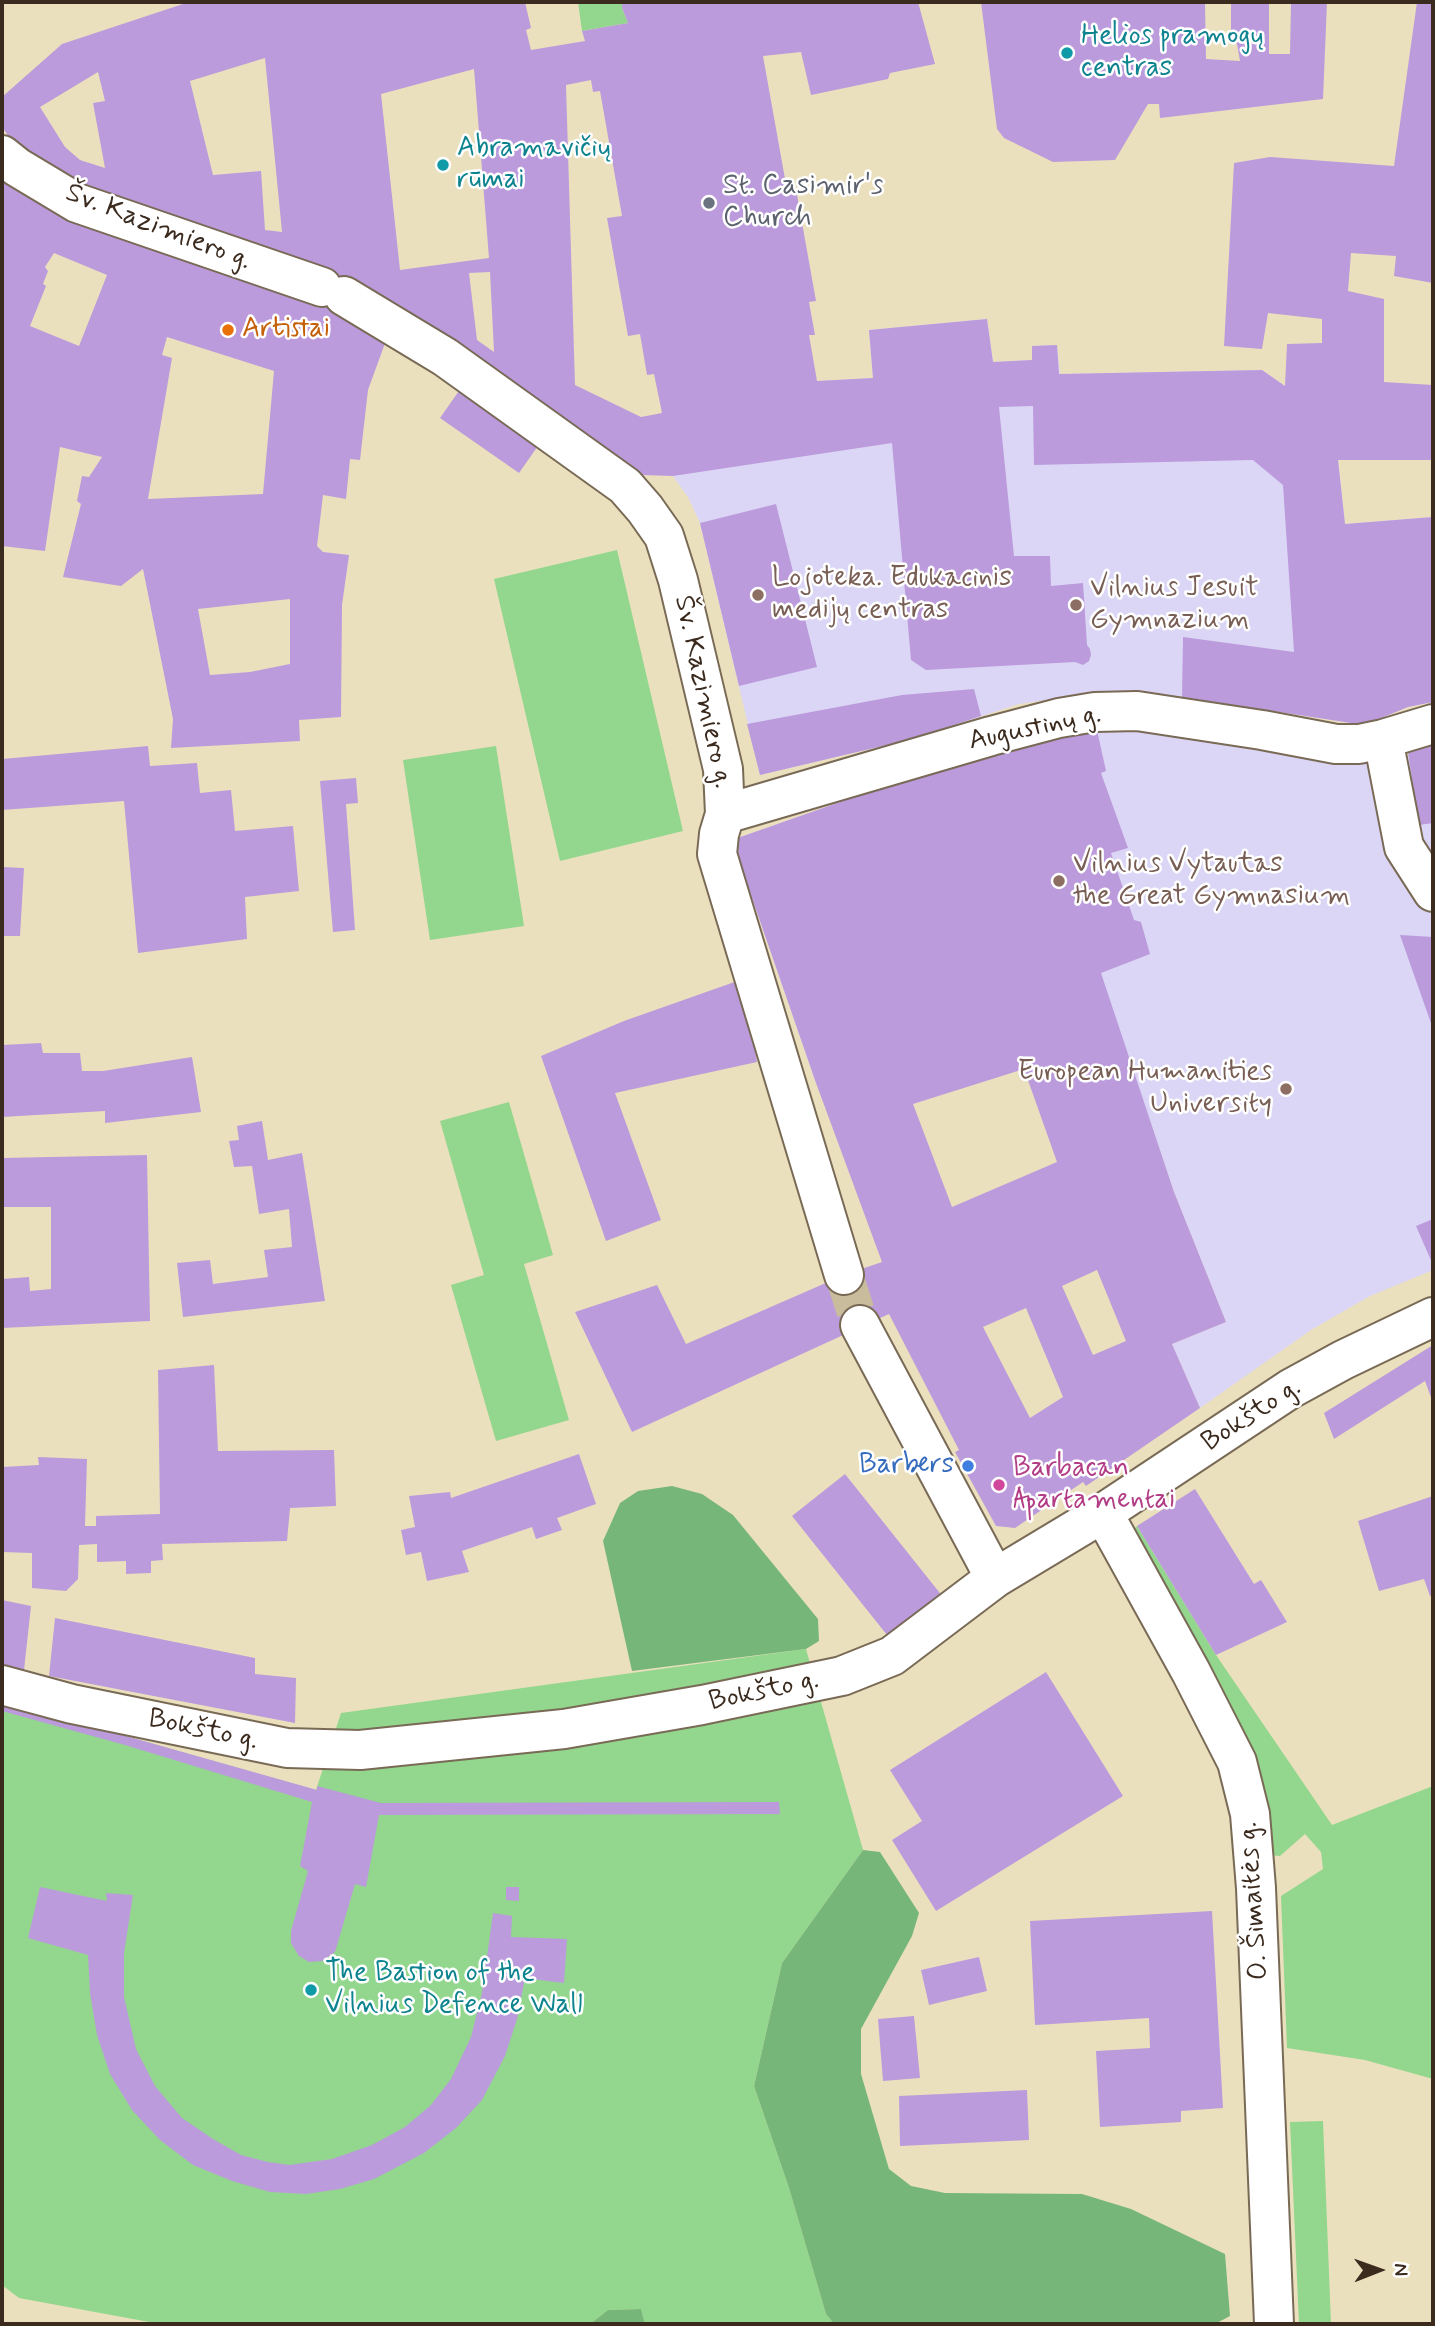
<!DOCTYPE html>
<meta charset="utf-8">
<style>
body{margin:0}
#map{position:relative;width:1435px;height:2326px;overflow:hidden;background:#ebe0bd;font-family:Mynerve,sans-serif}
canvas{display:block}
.frame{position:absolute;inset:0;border:4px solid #3b2a1e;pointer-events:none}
.north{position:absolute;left:1344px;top:2235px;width:70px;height:70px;-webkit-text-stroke:5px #fff;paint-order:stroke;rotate:89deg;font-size:19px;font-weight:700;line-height:28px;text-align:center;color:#3b2a1e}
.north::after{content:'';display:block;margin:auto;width:24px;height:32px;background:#3b2a1e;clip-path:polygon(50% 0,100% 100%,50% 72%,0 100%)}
</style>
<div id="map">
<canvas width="1435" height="2326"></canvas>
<div class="frame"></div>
<div class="north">N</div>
</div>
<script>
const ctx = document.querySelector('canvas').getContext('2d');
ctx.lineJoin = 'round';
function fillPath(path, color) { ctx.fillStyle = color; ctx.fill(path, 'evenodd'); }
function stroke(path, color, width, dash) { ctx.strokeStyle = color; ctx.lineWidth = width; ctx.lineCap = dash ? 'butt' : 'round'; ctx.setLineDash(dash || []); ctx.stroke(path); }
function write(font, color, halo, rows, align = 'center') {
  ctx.font = font + ' Mynerve,sans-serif'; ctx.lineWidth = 5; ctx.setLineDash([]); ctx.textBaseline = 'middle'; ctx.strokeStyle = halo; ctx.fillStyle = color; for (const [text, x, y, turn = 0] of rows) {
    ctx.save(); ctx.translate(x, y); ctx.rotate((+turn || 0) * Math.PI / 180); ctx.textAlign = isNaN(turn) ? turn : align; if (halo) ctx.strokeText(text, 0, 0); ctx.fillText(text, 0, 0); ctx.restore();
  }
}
const built = new Path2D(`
 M987 319 993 362 1032 360V346L1057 345 1060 374 1262 370 1285 386 1338 460 1345 524 1433 517V702L1408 707 1364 725 1182 697 1133 693 1074 696 1019 704 912 739 760 775 700 523 688 497 673 476 792 386 817 381 873 378 869 330Z
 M1095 721 1370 759 1408 756 1433 742V1270L1370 1296 1311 1330 1200 1408 1172 1344 1226 1322 1174 1192 1104 986 816 1083 732 840 1005 744Z`);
const green = new Path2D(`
 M578 2H622V8L628 23 582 31Z
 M617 550 683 831 560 861 494 579Z
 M496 746 524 926 430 940 403 760Z
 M509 1102 553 1255 524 1264 569 1420 496 1441 451 1285 484 1275 440 1121Z
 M1137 1526 1216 1655 1332 1825 1433 1786V2079L1365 2060 1287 2048 1281 1896 1323 1869 1321 1852 1305 1834 1280 1856 1269 1855 1130 1533Z
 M806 1649 863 1850 782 1963 754 2086 789 2188 826 2314 834 2324H645L641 2309 608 2310 590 2324H160L19 2298 2 2285V1701L316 1790 341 1713Z
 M1323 2121 1331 2324H1299L1290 2122Z`);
const forest = new Path2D(`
 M672 1486 702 1494 733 1515 818 1619 819 1641 806 1649 632 1671 603 1541 620 1503 638 1491Z
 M863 1850 880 1852 919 1913 912 1936 861 2029V2074L889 2169 911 2186 945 2193 1082 2194 1131 2209 1225 2254 1230 2316 1215 2324H834L826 2314 789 2188 754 2086 782 1963Z
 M641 2309 645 2324H590L608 2310Z`);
const building = new Path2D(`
 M189 2H525L531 28 526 30 531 50 585 41 582 31 628 23 622 8V2H728V4L768 2V4L783 2H918L935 64 890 73 888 79 811 95 801 52 763 56 787 190 796 189 816 301 809 302 815 335H809L817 381 873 378 869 330 987 319 993 362 1032 360V346L1057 345 1059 374 1262 370 1285 386 1287 344 1322 343V319L1268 313 1262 349 1224 346 1234 163 1270 157 1394 166 1417 2H1433V200L1431 218H1433V283L1394 276 1396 256 1351 253 1348 291 1384 299V382L1433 385V460H1338L1345 524 1433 517V702L1408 707 1364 725 1182 697 1183 637 1294 652 1283 485 1253 460 1034 465 1033 406 999 407 1014 556H1050L1051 586 1083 583 1087 645 1090 649 1091 655 1089 661 1083 665 1075 662 926 670 911 660 892 443 673 476 642 475 580 429 495 373 470 351 413 316 388 335 368 390 360 460 350 459 346 499 323 495 317 546 323 552 349 555 342 605 341 717 299 720 300 741 171 748 173 719 143 569 121 586 63 577 81 504 77 501 82 476 89 477 102 457 60 447 45 551 2 546V452L4 442 2 441V171L19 151 2 127V97L62 44ZM265 58 282 232 265 230 261 171 213 175 190 81ZM474 69 489 258 400 270 381 94ZM98 72 105 101 93 103 105 168 80 160 65 147 40 107ZM591 80 593 92 600 91 622 216 607 218 628 336 640 334 647 375 654 374 662 413 641 417 575 385 566 85ZM54 253 107 275 79 346 30 326 46 286 43 284 48 271 45 267ZM490 272 494 352 477 340 469 273ZM167 337 274 371 263 494 148 499 172 358 162 355ZM290 599V664L250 672 210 675 198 609Z
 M981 2H1205L1206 59 1240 61 1237 44 1231 43V2H1269V54H1290L1291 2H1327L1323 99 1160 118 1159 104H1148L1115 160 1053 162 1004 138 997 129Z
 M461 388 540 443 519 473 440 418Z
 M776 504 817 667 739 686 700 523Z
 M974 689 981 716 912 739 760 775 747 724 902 695Z
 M1095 721 1106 771 1101 773 1128 848 1111 853 1134 920 1141 922 1150 954 1101 973 1174 1192 1226 1322 1172 1344 1200 1408 1086 1486 1083 1482 1015 1528 996 1526 955 1452 959 1450 889 1314 632 1432 575 1312 657 1285 686 1344 844 1275 882 1262 816 1083 732 840 1005 744ZM1024 1069 1057 1162 952 1207 913 1104ZM1097 1270 1126 1341 1093 1355 1062 1286ZM1026 1308 1063 1397 1030 1418 983 1327Z
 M1433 742V823L1419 825 1407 746Z
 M148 746 150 766 197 763 200 793 231 790 235 831 293 826 299 891 245 897 247 939 138 953 124 801 2 810V759Z
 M356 778 358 803 346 804 355 930 333 932 320 781Z
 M2 867 24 868 20 936H2Z
 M1400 935 1433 937V1029Z
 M743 979 757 1062 615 1093 661 1220 606 1241 541 1056 624 1021Z
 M41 1043 43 1053H80L82 1071H103L192 1057 201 1112 105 1123V1111L2 1117V1045Z
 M262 1121 268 1160 302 1153 325 1301 183 1317 177 1263 210 1260 213 1284 268 1277 264 1250 292 1247 289 1209 259 1214 252 1166 234 1167 229 1141 239 1140 237 1126Z
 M147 1155 150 1321 2 1328V1279L29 1277 30 1291 51 1289V1207H2V1158Z
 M1433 1219V1265L1416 1226Z
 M1433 1345V1403L1425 1381 1334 1439 1324 1413Z
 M214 1365 218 1451 334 1450 336 1506 290 1508 287 1541 162 1544 163 1560 151 1561V1573L126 1574V1561L97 1562V1544L79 1545 78 1579 66 1591 32 1588V1553L2 1552V1467L39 1465 38 1457 87 1459 85 1526H96V1516L160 1514 158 1370Z
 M579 1454 596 1504 557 1518 562 1530 536 1539 532 1527 462 1551 469 1572 427 1581 421 1552 406 1555 401 1530 415 1527 409 1496 450 1492 451 1498Z
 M845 1474 943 1597 891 1640 792 1516Z
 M1195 1489 1254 1584 1261 1580 1287 1622 1216 1655 1137 1526Z
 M1433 1496V1595L1430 1596 1424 1579 1379 1591 1358 1521Z
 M2 1600 31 1606 24 1670 2 1665Z
 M55 1618 255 1658V1674L296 1678 295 1723 49 1676Z
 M1046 1672 1123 1796 936 1911 892 1840 922 1821 890 1770Z
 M2 1701 317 1790V1786L381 1803 779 1802 780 1814 379 1815 366 1887 355 1884 335 1952 322 1961 309 1962 299 1956 291 1943V1931L308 1871 300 1866 312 1802 125 1745 2 1711Z
 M40 1887 107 1901 106 1893 133 1895 124 1953V1997L136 2049 155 2086 182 2118 213 2139 241 2155 268 2162 289 2165 332 2159 372 2145 405 2127 431 2105 451 2079 471 2037 482 1993 493 1913 512 1916 511 1937 567 1939 564 1983 525 1978 517 2019 505 2056 482 2100 456 2128 424 2153 374 2179 340 2189 306 2194 270 2192 232 2181 193 2165 160 2140 132 2110 110 2074 97 2035 90 1993 88 1955 28 1938Z
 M506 1887H519V1901L506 1900Z
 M1212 1911 1223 2108 1181 2111V2122L1100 2127 1096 2051 1150 2048 1149 2018 1035 2025 1030 1921Z
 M979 1957 987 1991 929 2005 921 1970Z
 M914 2016 920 2078 883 2081 878 2019Z
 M1027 2090 1029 2140 900 2146 899 2096Z`);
const minorTunnel = new Path2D(`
 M844 1275 860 1325`);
const minor = new Path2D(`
 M2 155 17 167 77 203 322 287
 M344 296 445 357 625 486 645 509 664 536 678 580 723 769 725 814 719 834 717 854 844 1275
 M1383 739 1404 847 1433 892
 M725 814 991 736 1059 718 1095 712 1137 711 1262 730 1336 744H1359L1383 739 1433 724
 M860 1325 995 1578
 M1103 1513 1191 1672 1237 1762 1250 1814 1256 1888 1274 2324
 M2 1685 72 1704 287 1748 360 1750 564 1729 702 1705 842 1676 892 1656 995 1578 1103 1513 1290 1389 1343 1360 1433 1317`);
const markers = [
 [1067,53,7,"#0f9aa8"],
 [443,165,7,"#0f9aa8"],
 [709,203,7,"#6b7280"],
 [228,330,7,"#e8710a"],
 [758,595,7,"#8d6e63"],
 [1076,605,7,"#8d6e63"],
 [1059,881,7,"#8d6e63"],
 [1286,1089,7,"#8d6e63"],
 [968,1466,7,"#3f7fe0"],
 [999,1485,7,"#d1479c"],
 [311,1990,7,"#0f9aa8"]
];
const cultureNames = [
 ["Helios pramogų",1081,37],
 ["centras",1081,69],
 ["Abramavičių",457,149],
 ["rūmai",457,181],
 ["The Bastion of the",325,1974],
 ["Vilnius Defence Wall",325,2006]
];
const worshipNames = [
 ["St. Casimir's",723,187],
 ["Church",723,219]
];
const streetNames = [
 ["Šv. Kazimiero g.",158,228,21],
 ["Šv. Kazimiero g.",702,692,78],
 ["Augustinų g.",1035,729,-12],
 ["Bokšto g.",1252,1416,-33],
 ["Bokšto g.",764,1692,-12],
 ["Bokšto g.",203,1731,12],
 ["O. Šimaitės g.",1255,1901,-94]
];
const foodNames = [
 ["Artistai",242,330]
];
const educationNames = [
 ["Lojoteka. Edukacinis",772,579],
 ["medijų centras",772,611],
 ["Vilnius Jesuit",1090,589],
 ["Gymnazium",1090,621],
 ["Vilnius Vytautas",1073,865],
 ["the Great Gymnasium",1073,897],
 ["European Humanities",1272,1073,"right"],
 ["University",1272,1105,"right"]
];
const shopNames = [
 ["Barbers",954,1466]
];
const hotelNames = [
 ["Barbacan",1013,1469],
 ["Apartamentai",1013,1501]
];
fillPath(built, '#dcd6f6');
fillPath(green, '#93d68e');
fillPath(forest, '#76b779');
fillPath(building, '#bb9bdc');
stroke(minorTunnel, '#c8bc9d', 38, [38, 19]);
stroke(minor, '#796a56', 42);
stroke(minor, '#fff', 38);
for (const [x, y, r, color] of markers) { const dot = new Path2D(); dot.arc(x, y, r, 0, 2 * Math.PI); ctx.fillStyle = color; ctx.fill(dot); stroke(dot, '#fff', 2.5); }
write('28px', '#0d838f', '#fff', cultureNames, 'left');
write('28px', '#5b616d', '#fff', worshipNames, 'left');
write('28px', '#3b2a1e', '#fff', streetNames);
write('28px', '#c56008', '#fff', foodNames, 'left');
write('28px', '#785e54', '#fff', educationNames, 'left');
write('28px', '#366cbe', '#fff', shopNames, 'right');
write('28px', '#b23c85', '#fff', hotelNames, 'left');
</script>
